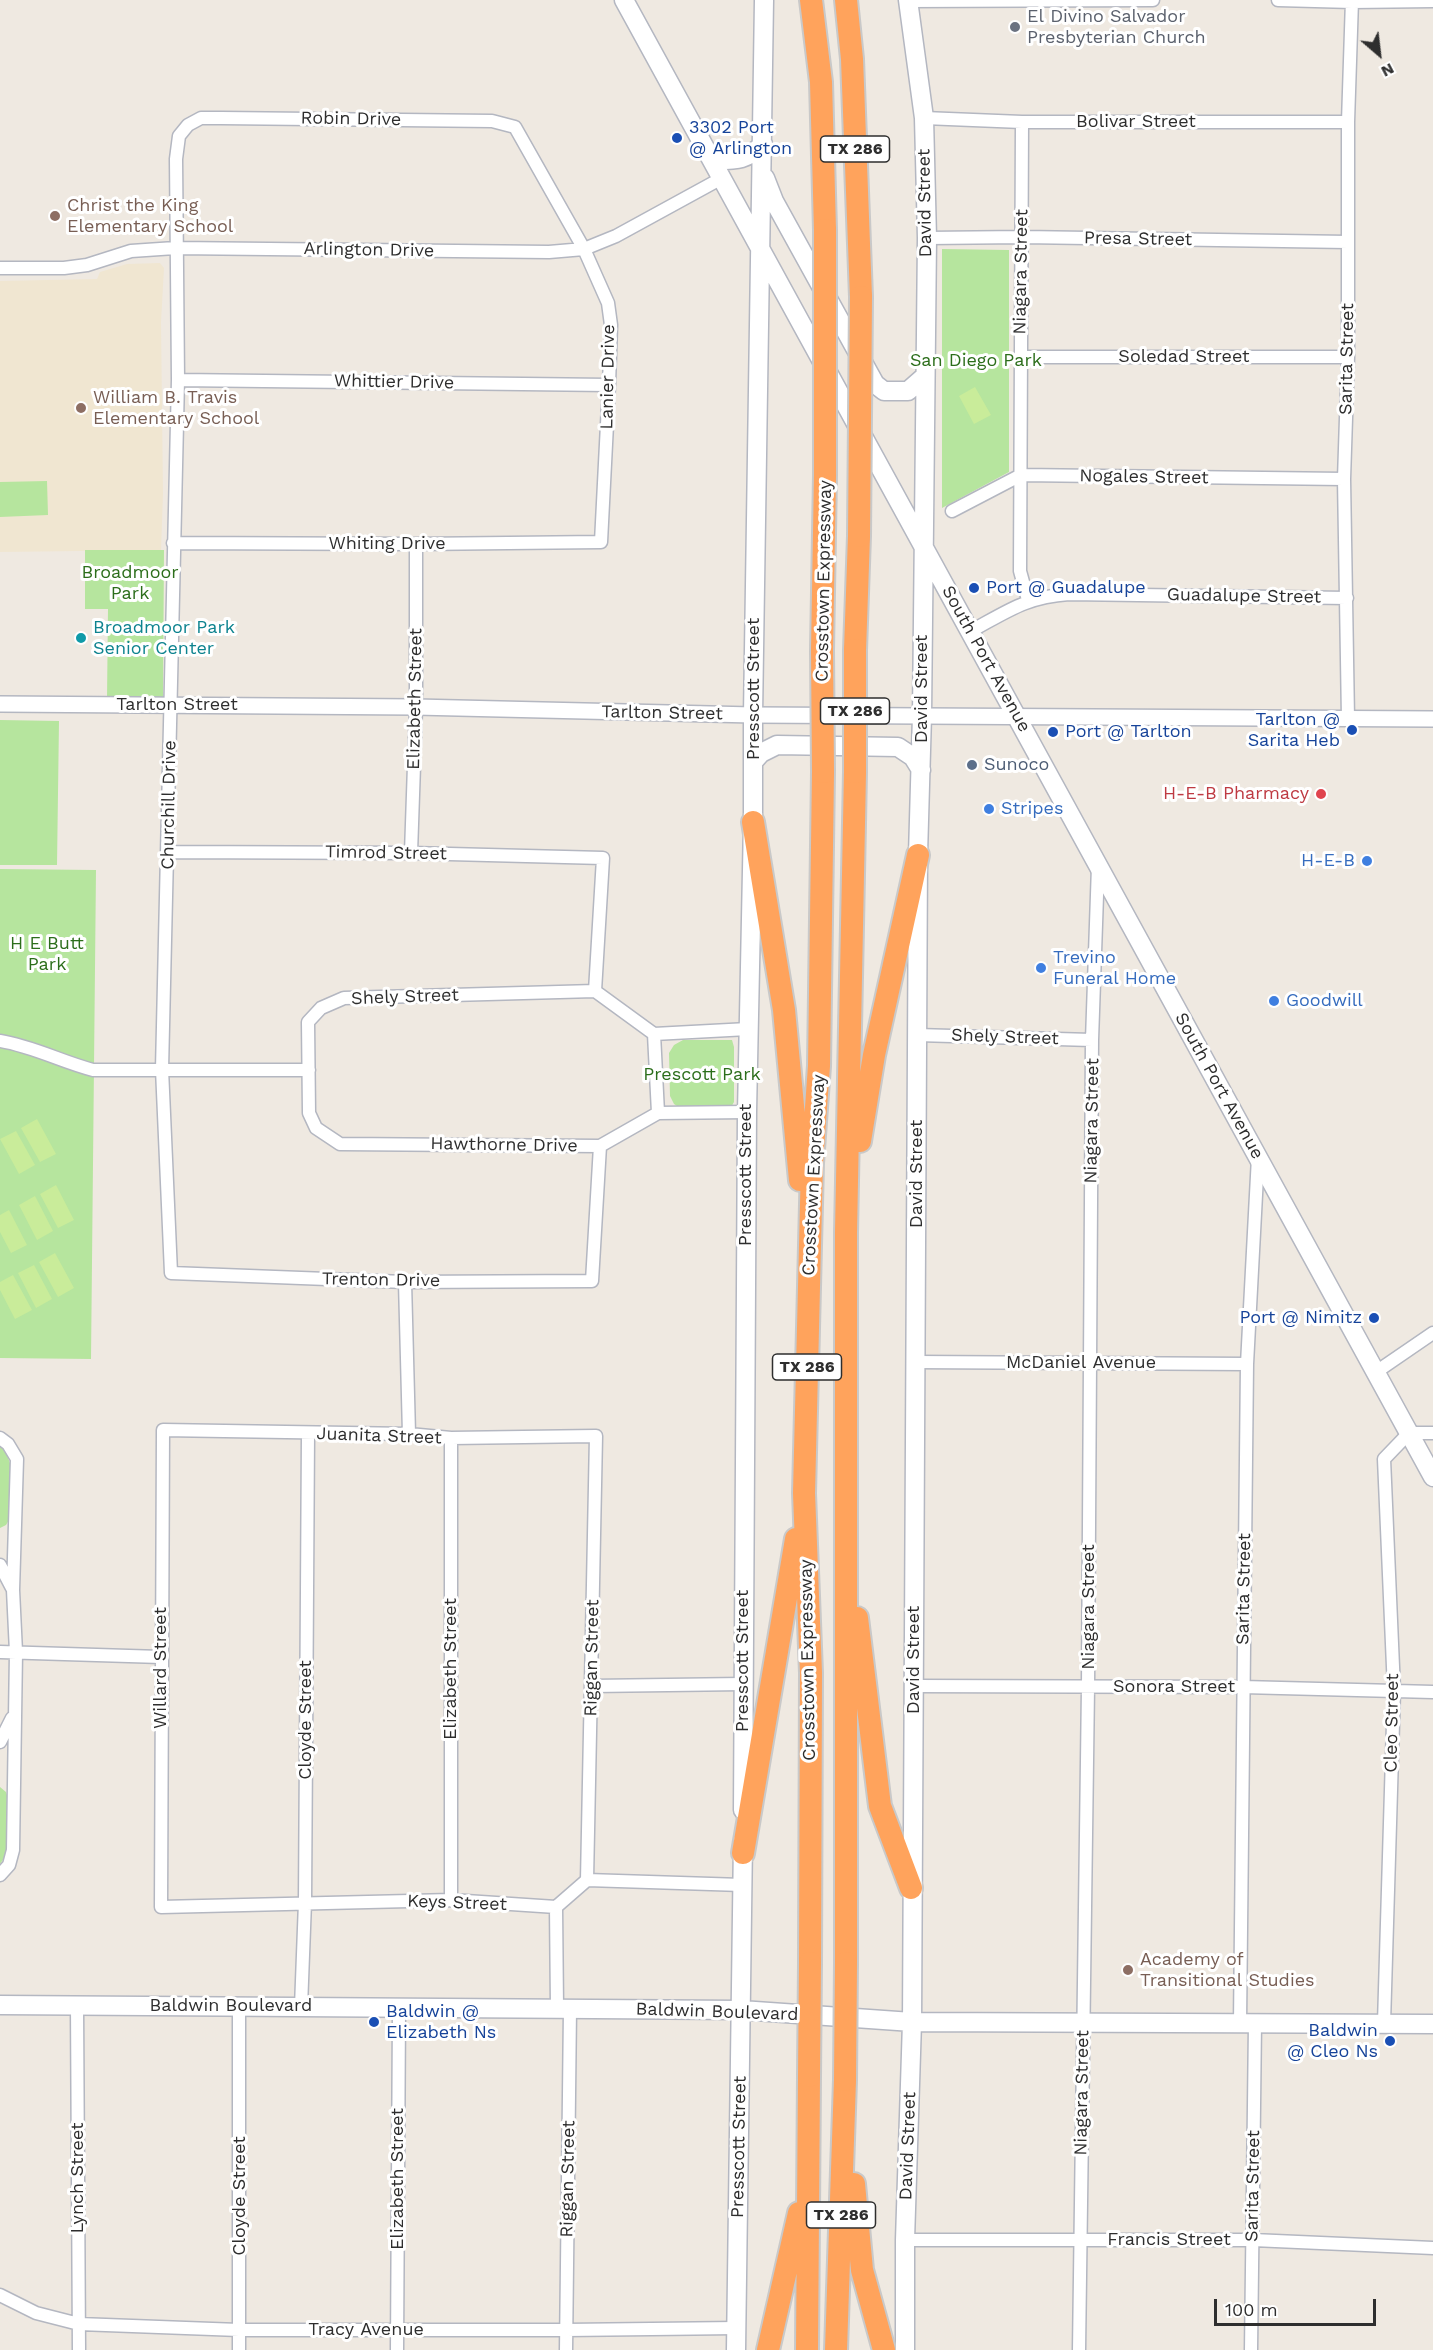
<!DOCTYPE html>
<style>
body{margin:0}
#map{position:relative;width:1433px;height:2350px;overflow:hidden;background:#efe9e1;font-family:"Work Sans",sans-serif}
canvas{display:block}
.north{position:absolute;left:1349px;top:24px;width:60px;height:60px;-webkit-text-stroke:4px #fff;paint-order:stroke;rotate:152deg;font-size:16px;font-weight:700;line-height:24px;text-align:center;color:#2e2e2e}
.north::after{content:'';display:block;margin:auto;width:21px;height:27px;background:#2e2e2e;clip-path:polygon(50% 0,100% 100%,50% 72%,0 100%)}
.scale{position:absolute;left:1214px;top:2299px;width:162px;height:27px;box-sizing:border-box;border:3px solid #2e2e2e;border-top:0;padding-left:8px;font-size:18px;line-height:21px;white-space:nowrap;color:#2e2e2e;-webkit-text-stroke:4px #fff;paint-order:stroke}
</style>
<div id="map">
<canvas width="1433" height="2350"></canvas>
<div class="north">N</div>
<div class="scale">100 m</div>
</div>
<script>
const ctx = document.querySelector('canvas').getContext('2d');
ctx.lineJoin = 'round';
function fillPath(path, color) { ctx.fillStyle = color; ctx.fill(path, 'evenodd'); }
function stroke(path, color, width, dash) { ctx.strokeStyle = color; ctx.lineWidth = width; ctx.lineCap = dash ? 'butt' : 'round'; ctx.setLineDash(dash || []); ctx.stroke(path); }
function write(font, color, halo, rows, align = 'center') {
  ctx.font = font + ' "Work Sans",sans-serif'; ctx.lineWidth = 6; ctx.setLineDash([]); ctx.textBaseline = 'middle'; ctx.strokeStyle = halo; ctx.fillStyle = color; for (const [text, x, y, turn = 0] of rows) {
    ctx.save(); ctx.translate(x, y); ctx.rotate((+turn || 0) * Math.PI / 180); ctx.textAlign = isNaN(turn) ? turn : align; if (halo) ctx.strokeText(text, 0, 0); ctx.fillText(text, 0, 0); ctx.restore();
  }
}
const education = new Path2D(`
 M160 263 164 268 161 322 163 494 161 550 0 552V281L97 279 100 272 127 264Z`);
const green = new Path2D(`
 M942 249 1009 250V472L942 508Z
 M47 481 48 515 0 517V482Z
 M85 550H164L163 698 107 699 108 609H85Z
 M0 720 59 721 57 865H0Z
 M0 869 96 870 91 1359 0 1358Z
 M683 1040H732L734 1047V1102L730 1109 680 1108 674 1104 670 1096 669 1053 674 1045Z
 M0 1446 5 1450 10 1463 11 1517 6 1525 0 1528Z
 M0 1787 6 1792 8 1798 7 1854 0 1864Z`);
const pitch = new Path2D(`
 M975 387 991 415 974 424 959 396Z
 M37 1119 56 1154 40 1162 21 1128Z
 M16 1131 35 1165 19 1174 0 1139Z
 M56 1185 74 1220 58 1228 40 1194Z
 M35 1196 53 1231 37 1240 19 1205Z
 M9 1210 27 1245 11 1253 0 1232V1215Z
 M55 1253 74 1288 58 1297 39 1262Z
 M34 1265 52 1299 36 1308 18 1273Z
 M13 1275 32 1310 15 1319 0 1290V1282Z`);
const minor = new Path2D(`
 M1278 0 1352 2 1433 1
 M908 1 1153 0
 M924 118 1022 122H1348
 M1022 122 1020 571 1028 600
 M927 238 1023 237 1348 242
 M0 268H64L87 265 131 251 175 248 549 252 584 249 616 236 722 178
 M1020 357H1348
 M178 380 609 385
 M952 511 1021 475 1344 479
 M173 543 416 544 601 542 609 385 611 325 608 303 584 249 515 127 492 121 221 118H201L188 125 179 136 176 159 178 380 162 1069 171 1273 405 1282 592 1281 600 1146
 M971 631C1008 611 1026 597 1069 594L1347 598
 M1348 719 1344 479 1348 357V122L1352 0
 M169 852 411 853 603 858 595 991
 M411 853 416 707V544
 M654 1034 658 1113
 M917 1035 1092 1040
 M0 1041C32 1046 62 1062 93 1070H309
 M747 1112 658 1113 600 1146 340 1144 316 1128 309 1113 308 1022 321 1008 344 998 595 991 654 1034 748 1029
 M405 1282 409 1434
 M915 1362 1247 1364
 M1376 1372 1433 1333
 M0 1438 8 1444 17 1459 13 1590 16 1652 13 1850 9 1865 0 1875
 M0 1565 12 1588
 M0 1652 161 1657
 M592 1686 743 1684
 M914 1686 1243 1687 1433 1692
 M0 1742 12 1718
 M587 1880 596 1436 451 1438 409 1434 163 1430 161 1907 451 1900 556 1907 587 1880 742 1885
 M451 1900V1438
 M556 1907 557 2008
 M77 2005 79 2350
 M301 2007 305 1902 308 1434
 M1240 2023 1247 1364 1258 1157
 M1384 2023 1394 1690 1384 1459 1409 1433H1433
 M905 2240H1253L1433 2248
 M0 2295 36 2313 79 2324 239 2330H566L737 2328
 M239 2350V2006
 M397 2350 399 2008
 M566 2350 570 2009
 M1079 2350 1088 1687 1092 1040 1098 866
 M1251 2350 1255 2023`);
const tertiary = new Path2D(`
 M0 704 416 707 753 715 1433 719`);
const secondary = new Path2D(`
 M624 0 1433 1477
 M713 160C736 160 746 161 763 144
 M765 178 774 201 875 384 884 391H908L924 377
 M753 762 761 753 777 745 898 747 913 757 921 770
 M743 1810 747 1112 753 822V715L764 0
 M0 2005 741 2010 912 2022 1433 2024
 M736 2350 743 1841
 M905 2350V2240L912 2022 918 855 922 715 927 238 924 118 908 0`);
const motorway = new Path2D(`
 M811 0 821 82 825 230
 M846 0 852 59 861 297
 M822 650 825 475
 M855 650 859 536
 M753 822 784 1010 800 1180
 M860 1141 874 1055 918 855
 M857 1618 880 1806 911 1888
 M743 1853 796 1539
 M810 1963 811 1673 804 1493 812 1163 819 1066 823 772
 M846 1963V1232L855 772
 M854 2184 862 2270 884 2350
 M768 2350 799 2213
 M807 2350 809 2076
 M836 2350 845 2080`);
const motorwayBridge = new Path2D(`
 M825 230V475
 M859 536 861 297
 M822 650 823 772
 M855 650V772
 M809 2076 810 1963
 M845 2080 846 1963`);
const markers = [
 [1015,27,6,"#6b7280"],
 [677,138,6,"#1a4fb4"],
 [55,216,6,"#8d6e63"],
 [81,408,6,"#8d6e63"],
 [974,588,6,"#1a4fb4"],
 [81,638,6,"#0f9aa8"],
 [1352,730,6,"#1a4fb4"],
 [1053,732,6,"#1a4fb4"],
 [972,765,6,"#5c6f8a"],
 [1321,794,6,"#e0444e"],
 [989,809,6,"#3f7fe0"],
 [1367,861,6,"#3f7fe0"],
 [1041,968,6,"#3f7fe0"],
 [1274,1001,6,"#3f7fe0"],
 [1374,1318,6,"#1a4fb4"],
 [1128,1970,6,"#8d6e63"],
 [374,2022,6,"#1a4fb4"],
 [1390,2041,6,"#1a4fb4"]
];
const shields = [
 [855,149,69],
 [855,711,69],
 [807,1367,69],
 [841,2215,69]
];
const shieldNames = [
 ["TX 286",855,149],
 ["TX 286",855,711],
 ["TX 286",807,1367],
 ["TX 286",841,2215]
];
const worshipNames = [
 ["El Divino Salvador",1027,17],
 ["Presbyterian Church",1027,38]
];
const streetNames = [
 ["Robin Drive",351,119,1],
 ["Bolivar Street",1136,122],
 ["David Street",925,203,-91],
 ["Presa Street",1138,239,1],
 ["Arlington Drive",369,250,1],
 ["Niagara Street",1021,272,-89],
 ["Soledad Street",1184,357],
 ["Sarita Street",1347,359,-89],
 ["Lanier Drive",608,377,-89],
 ["Whittier Drive",394,382,1],
 ["Nogales Street",1144,477,1],
 ["Whiting Drive",387,544],
 ["Crosstown Expressway",824,581,-89],
 ["Guadalupe Street",1244,596,1],
 ["South Port Avenue",986,659,61],
 ["Presscott Street",754,689,-90],
 ["David Street",922,689,-90],
 ["Elizabeth Street",415,699,-89],
 ["Tarlton Street",177,705],
 ["Tarlton Street",662,713,1],
 ["Churchill Drive",169,805,-89],
 ["Timrod Street",386,853,1],
 ["Shely Street",405,997,-2],
 ["Shely Street",1005,1037,2],
 ["South Port Avenue",1219,1086,61],
 ["Niagara Street",1092,1121,-89],
 ["Hawthorne Drive",504,1145,1],
 ["David Street",917,1174,-90],
 ["Presscott Street",746,1175,-90],
 ["Crosstown Expressway",814,1175,-87],
 ["Trenton Drive",381,1280,1],
 ["McDaniel Avenue",1081,1363],
 ["Juanita Street",379,1436,2],
 ["Sarita Street",1244,1589,-89],
 ["Niagara Street",1089,1607,-90],
 ["Riggan Street",592,1658,-89],
 ["Crosstown Expressway",808,1660,-91],
 ["David Street",914,1660,-90],
 ["Presscott Street",743,1661,-90],
 ["Willard Street",161,1668,-90],
 ["Elizabeth Street",451,1669,-90],
 ["Sonora Street",1174,1687],
 ["Cloyde Street",306,1720,-90],
 ["Cleo Street",1392,1723,-89],
 ["Keys Street",457,1903,2],
 ["Baldwin Boulevard",231,2006],
 ["Baldwin Boulevard",717,2012,2],
 ["Niagara Street",1082,2093,-89],
 ["David Street",908,2146,-88],
 ["Presscott Street",739,2147,-89],
 ["Lynch Street",78,2178,-90],
 ["Elizabeth Street",398,2179,-90],
 ["Riggan Street",568,2179,-89],
 ["Sarita Street",1253,2186,-89],
 ["Cloyde Street",240,2196,-90],
 ["Francis Street",1169,2240],
 ["Tracy Avenue",366,2330]
];
const transitNames = [
 ["3302 Port",689,128],
 ["@ Arlington",689,149],
 ["Port @ Guadalupe",986,588],
 ["Tarlton @",1340,720,"right"],
 ["Sarita Heb",1340,741,"right"],
 ["Port @ Tarlton",1065,732],
 ["Port @ Nimitz",1362,1318,"right"],
 ["Baldwin @",386,2012],
 ["Elizabeth Ns",386,2033],
 ["Baldwin",1378,2031,"right"],
 ["@ Cleo Ns",1378,2052,"right"]
];
const educationNames = [
 ["Christ the King",67,206],
 ["Elementary School",67,227],
 ["William B. Travis",93,398],
 ["Elementary School",93,419],
 ["Academy of",1140,1960],
 ["Transitional Studies",1140,1981]
];
const parkNames = [
 ["San Diego Park",976,361],
 ["Broadmoor",130,573],
 ["Park",130,594],
 ["H E Butt",47,944],
 ["Park",47,965],
 ["Prescott Park",702,1075]
];
const cultureNames = [
 ["Broadmoor Park",93,628],
 ["Senior Center",93,649]
];
const serviceNames = [
 ["Sunoco",984,765]
];
const healthNames = [
 ["H-E-B Pharmacy",1309,794]
];
const shopNames = [
 ["Stripes",1001,809],
 ["H-E-B",1355,861,"right"],
 ["Trevino",1053,958],
 ["Funeral Home",1053,979],
 ["Goodwill",1286,1001]
];
fillPath(education, '#f0e6d1');
fillPath(green, '#b6e59e');
fillPath(pitch, '#c9ec9a');
stroke(minor, '#b4b7c1', 15);
stroke(tertiary, '#b4b7c1', 18);
stroke(secondary, '#b4b7c1', 21);
stroke(motorway, '#c9c9c9', 26);
stroke(minor, '#fff', 12);
stroke(tertiary, '#fff', 15);
stroke(secondary, '#fff', 18);
stroke(motorway, '#ffa35c', 22);
stroke(motorwayBridge, '#c9c9c9', 26, []);
stroke(motorwayBridge, '#ffa35c', 22);
for (const [x, y, r, color] of markers) { const dot = new Path2D(); dot.arc(x, y, r, 0, 2 * Math.PI); ctx.fillStyle = color; ctx.fill(dot); stroke(dot, '#fff', 2); }
for (const [x, y, w] of shields) { const box = new Path2D(); box.roundRect(x - w / 2, y - 13, w, 26, 4.5); ctx.fillStyle = '#fff'; ctx.fill(box); stroke(box, '#2e2e2e', 1.5); }
write('bold 16px', '#2e2e2e', null, shieldNames);
write('18px', '#5b616d', '#fff', worshipNames, 'left');
write('18px', '#2e2e2e', '#fff', streetNames);
write('18px', '#164399', '#fff', transitNames, 'left');
write('18px', '#785e54', '#fff', educationNames, 'left');
write('18px', '#2c6e1b', '#fff', parkNames);
write('18px', '#0d838f', '#fff', cultureNames, 'left');
write('18px', '#4e5e75', '#fff', serviceNames, 'left');
write('18px', '#be3a42', '#fff', healthNames, 'right');
write('18px', '#366cbe', '#fff', shopNames, 'left');
</script>
